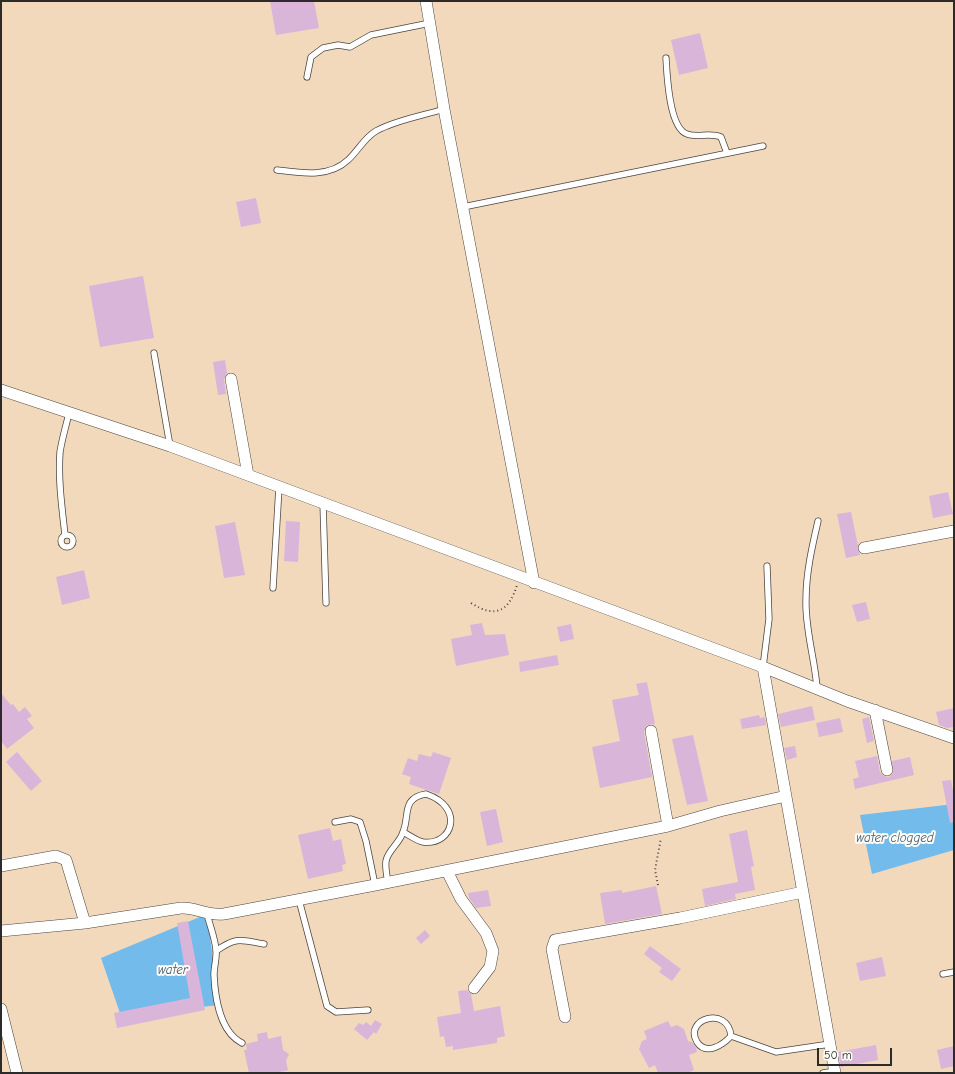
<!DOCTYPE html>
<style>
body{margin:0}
#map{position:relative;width:955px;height:1074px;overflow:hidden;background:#f3d9bc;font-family:"Comic Neue",sans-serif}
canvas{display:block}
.frame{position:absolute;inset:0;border:2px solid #2b2b2b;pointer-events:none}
.scale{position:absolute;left:817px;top:1048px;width:75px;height:18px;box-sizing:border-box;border:2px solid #2b2b2b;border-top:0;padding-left:5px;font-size:12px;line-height:14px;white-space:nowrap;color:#2b2b2b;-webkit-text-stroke:3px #fdfcf7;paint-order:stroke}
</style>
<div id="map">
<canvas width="955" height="1074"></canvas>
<div class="frame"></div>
<div class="scale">50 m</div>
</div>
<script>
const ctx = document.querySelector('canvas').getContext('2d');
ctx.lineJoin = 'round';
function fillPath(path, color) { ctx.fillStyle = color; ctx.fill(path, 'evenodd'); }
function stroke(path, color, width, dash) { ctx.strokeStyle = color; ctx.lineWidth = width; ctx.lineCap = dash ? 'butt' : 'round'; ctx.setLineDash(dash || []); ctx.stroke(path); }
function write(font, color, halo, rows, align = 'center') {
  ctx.font = font + ' "Comic Neue",sans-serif'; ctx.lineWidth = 4; ctx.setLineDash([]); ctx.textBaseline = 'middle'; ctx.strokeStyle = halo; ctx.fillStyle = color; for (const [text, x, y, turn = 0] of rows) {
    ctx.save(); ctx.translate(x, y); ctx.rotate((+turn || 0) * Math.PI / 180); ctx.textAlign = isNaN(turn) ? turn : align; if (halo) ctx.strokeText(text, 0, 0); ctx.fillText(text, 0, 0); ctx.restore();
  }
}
const water = new Path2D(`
 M954 804V850L872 874 860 815Z
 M207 914 219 1005 121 1016 101 958Z`);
const building = new Path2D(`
 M270 1H314L319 28 276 35Z
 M700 33 708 68 679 75 671 40Z
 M256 198 261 223 241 227 236 202Z
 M143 276 154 338 100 347 89 286Z
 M225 360 227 373 224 380 226 394 218 395 213 362Z
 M948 492 953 514 933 518 929 496Z
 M851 512 860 555 846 558 837 514Z
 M286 521 300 522 298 562 284 561Z
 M235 522 245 575 224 578 215 526Z
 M84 570 90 598 62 605 56 577Z
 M866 602 870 619 857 622 852 605Z
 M482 623 485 635 505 634 509 655 456 666 451 639 472 635 470 625Z
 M571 624 574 639 560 642 557 627Z
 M557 655 559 665 520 672 519 662Z
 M647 682 655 724 647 725 644 732 652 777 600 788 592 747 620 741 612 700 639 695 636 684Z
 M1 693 11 705 13 704 19 712 25 707 32 716 27 719 34 728 7 749 1 741Z
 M812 706 815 720 781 727 778 714Z
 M954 708V727L947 728 939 725 936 712Z
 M759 715 760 718 765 717 766 725 742 729 740 719Z
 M869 717 874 741 867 743 862 719Z
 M840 718 843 732 819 737 816 723Z
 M693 735 708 801 687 805 672 739Z
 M795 746 797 757 787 760 784 748Z
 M17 752 42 781 31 791 6 762Z
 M433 752 451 758 439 794 409 784 411 777 402 774 408 758 417 761 419 754 431 757Z
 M877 756 880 772 884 776 889 777 893 773 892 761 910 757 914 775 855 789 853 779 859 777 855 761Z
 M951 780 954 796V822L950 823 942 781Z
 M496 809 503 842 487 846 480 812Z
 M330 828 333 841 341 839 346 864 342 865 343 871 308 879 298 835Z
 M747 830 754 866 751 867 755 890 735 894 736 899 705 906 702 889 738 882 729 834Z
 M656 886 662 914 605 924 600 893 622 890V893Z
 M488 890 491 906 476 908 469 898 468 893Z
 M188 921 205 1010 117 1028 114 1013 190 998 177 923Z
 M425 930 430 936 421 944 416 938Z
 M650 946 681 969 672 981 659 972 662 968 644 954Z
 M882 957 886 976 860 981 856 963Z
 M467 990 471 994 474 1011 500 1006 505 1036 497 1038V1043L453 1050V1046L446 1047 444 1036 440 1037 437 1017 461 1013 458 991Z
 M375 1020 382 1024 376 1034 374 1032 367 1040 354 1029 359 1023 363 1025 366 1022 371 1026Z
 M668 1021 671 1027 677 1025 684 1029 688 1041 692 1042 696 1047 697 1052 689 1055 694 1070 687 1073H658L655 1065 649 1068 639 1049 642 1041 647 1039 644 1031Z
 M267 1032 268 1039 281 1036 283 1050 289 1054 286 1061 288 1070 275 1073H249L244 1050H247L246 1044 258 1041 257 1034Z
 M876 1045 878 1060 841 1067 838 1052Z
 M954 1046V1066L941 1069 937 1050Z`);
const path = new Path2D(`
 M471 603C496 619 509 611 517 585
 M658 885 655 870 661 838`);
const service = new Path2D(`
 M666 58C667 75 669 128 687 134 698 138 710 132 721 137L727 153
 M307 77 311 57 323 48 338 45 350 47 371 35 430 23
 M277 170C301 173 329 178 348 160 358 151 364 138 376 131 396 120 422 116 444 109
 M463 207 763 146
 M154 353 170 446
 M323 503 326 603
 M61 541a6 6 0 1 1 12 0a6 6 0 1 1-12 0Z
 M65 535C62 508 58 480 60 452 62 439 66 426 69 413
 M273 588 279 487
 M763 667 769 619 767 566
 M817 688C815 659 805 630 806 600 806 573 812 547 818 521
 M335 822 351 819 360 822 366 841 375 885
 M388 883C387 876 385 868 386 861 388 850 400 843 403 832 410 816 401 798 426 794 465 807 453 846 423 842 417 841 409 835 403 832
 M299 900 327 1006 336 1012 368 1010
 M207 914C210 926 215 938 216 950 217 958 214 966 214 975 215 997 220 1032 242 1043
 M216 951C237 936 241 940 264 944
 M943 974 954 972
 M731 1036C723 1045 706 1056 697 1042 683 1019 728 1005 731 1036L776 1052 830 1044
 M823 1073 835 1071`);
const minor = new Path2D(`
 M426 1 444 109 534 583
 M231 379 248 475
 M1 390 170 446 763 667 847 701 954 738
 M864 548 954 531
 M763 667 835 1073
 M875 710 887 770
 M651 731 668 826
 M1 866 56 856 66 860 85 923
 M447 871 461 899 486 933 493 951 490 967 474 988
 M1 931 85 923 181 908C196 907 206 916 224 914L375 885 668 826 720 811 786 796
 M1 1009 17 1073
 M565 1017 552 949 555 940 680 918 803 892`);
const waterNames = [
 ["water clogged",895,838],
 ["water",173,970]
];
fillPath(water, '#73bbeb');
fillPath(building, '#d9b5d9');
stroke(service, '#494541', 7);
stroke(minor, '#494541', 12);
stroke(path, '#494541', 2, [1, 3]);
stroke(service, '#fff', 5.5);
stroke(minor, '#fff', 11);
write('italic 13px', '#445d6e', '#fdfcf7', waterNames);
</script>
